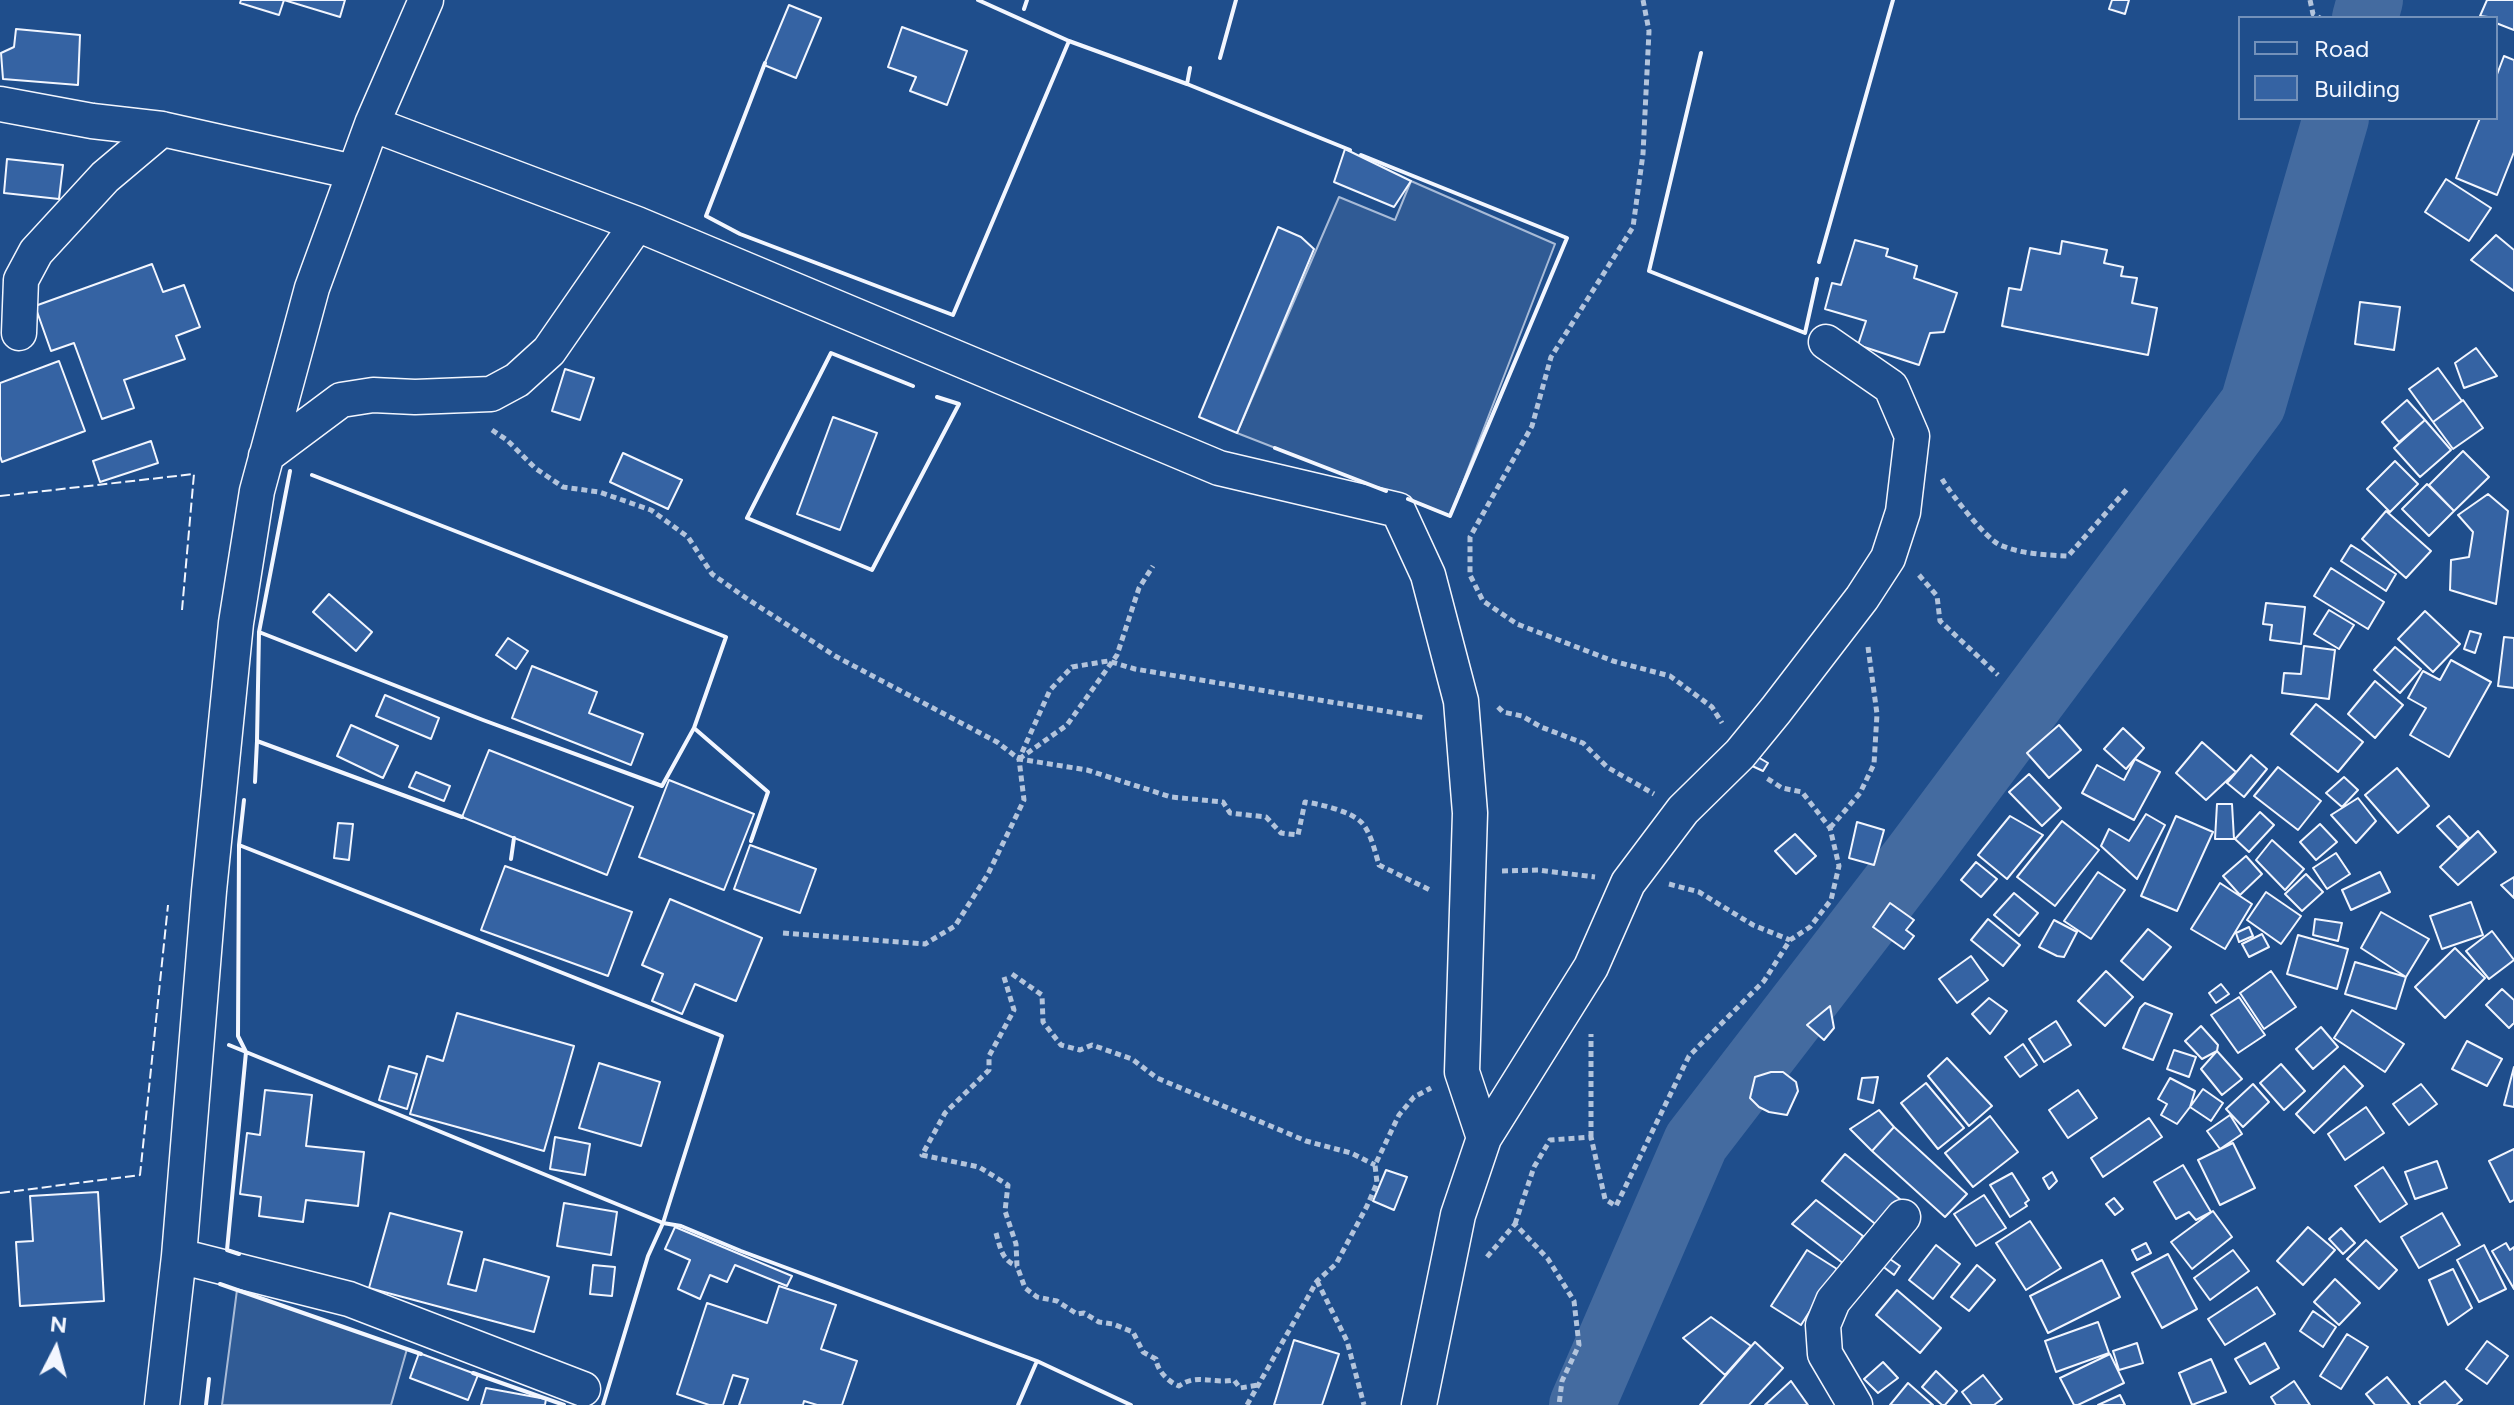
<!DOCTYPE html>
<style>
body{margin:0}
#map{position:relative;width:2514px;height:1405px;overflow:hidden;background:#1f4e8c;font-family:Figtree,sans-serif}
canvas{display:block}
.legend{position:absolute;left:2238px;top:16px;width:260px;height:104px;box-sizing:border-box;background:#1f4e8c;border:2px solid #7391ba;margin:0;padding:10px 14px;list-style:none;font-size:24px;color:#f2f6ff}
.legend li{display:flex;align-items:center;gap:16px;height:40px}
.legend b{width:40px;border:2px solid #7391ba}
.north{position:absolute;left:16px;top:1309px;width:80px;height:80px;-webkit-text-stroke:6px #1f4e8c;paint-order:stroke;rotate:6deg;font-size:22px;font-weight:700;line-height:32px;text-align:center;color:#f2f6ff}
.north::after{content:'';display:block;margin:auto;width:28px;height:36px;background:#f2f6ff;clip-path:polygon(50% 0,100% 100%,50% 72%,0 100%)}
</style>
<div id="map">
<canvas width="2514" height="1405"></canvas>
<ul class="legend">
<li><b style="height:10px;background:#1f4e8c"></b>Road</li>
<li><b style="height:22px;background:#3563a3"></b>Building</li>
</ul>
<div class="north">N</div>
</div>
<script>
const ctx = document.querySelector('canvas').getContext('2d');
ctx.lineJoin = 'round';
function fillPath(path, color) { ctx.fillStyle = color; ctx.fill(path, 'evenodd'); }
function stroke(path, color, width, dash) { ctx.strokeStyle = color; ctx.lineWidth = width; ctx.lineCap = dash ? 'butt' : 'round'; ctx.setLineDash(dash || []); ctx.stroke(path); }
const built = new Path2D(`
 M1411 181 1555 244 1450 516 1237 433 1339 197 1395 220Z
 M237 1290 407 1349 391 1405H222Z`);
const river = new Path2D(`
 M2365 18 2370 0
 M1582 1405 1696 1142 1916 856 2253 404 2336 118`);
const building = new Path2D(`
 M241 0H284L279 15 240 3Z
 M284 0H345L340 17Z
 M2112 0H2129L2125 14 2109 9Z
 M2487 0H2514V30L2496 23V18L2480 16Z
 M789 5 821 18 796 78 764 65Z
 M902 27 967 51 947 105 910 91 916 77 888 67Z
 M16 29 80 35 78 85 3 79 1 53 14 47Z
 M2504 56 2514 60V152L2497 195 2456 178 2480 118H2496V77Z
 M1345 149 1411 181 1394 207 1334 182Z
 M7 159 63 165 59 199 4 193Z
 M2446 179 2491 208 2469 241 2425 212Z
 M1278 227 1301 237 1314 249 1237 433 1199 417Z
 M2496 235 2514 250V291L2471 260Z
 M1855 240 1888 249 1886 256 1917 266 1914 278 1957 293 1944 332 1930 333 1919 365 1858 345 1866 321 1825 309 1832 283 1841 285Z
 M2062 241 2107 250 2104 263 2123 267 2121 276 2137 278 2132 303 2157 308 2148 355 2002 326 2009 288 2021 290 2030 248 2060 254Z
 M152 264 163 292 184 285 200 327 176 336 185 359 124 380 134 408 102 419 74 343 51 351 35 306Z
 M2360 302 2400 307 2394 350 2355 344Z
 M2476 348 2497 376 2464 388 2455 363Z
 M59 361 85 431 2 462 0 456V383Z
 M2438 368 2462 401 2433 422 2409 389Z
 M565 369 594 378 580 420 552 411Z
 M2407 400 2425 420 2399 442 2382 422Z
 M2463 400 2483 428 2453 449 2433 422Z
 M833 417 877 433 840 530 797 514Z
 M2425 420 2451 450 2420 477 2394 448Z
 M151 441 158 463 100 482 93 461Z
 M2463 451 2489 477 2454 511 2429 485Z
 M623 453 682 480 668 509 610 482Z
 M2395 461 2418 484 2390 512 2367 489Z
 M2427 484 2454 511 2429 536 2402 509Z
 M2488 494 2508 511 2496 604 2450 590 2451 560 2469 557 2473 532 2458 515Z
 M2386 511 2431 551 2406 578 2362 539Z
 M2351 545 2396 574 2386 591 2341 561Z
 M2331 568 2384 602 2368 629 2314 596Z
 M329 594 372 632 356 651 313 612Z
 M2266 603 2305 607 2301 644 2270 640 2272 625 2263 624Z
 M2329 610 2354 625 2339 649 2314 634Z
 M2425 611 2460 644 2433 672 2398 639Z
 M2470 631 2481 634 2475 653 2464 649Z
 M2504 637 2514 638V688L2498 686Z
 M508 638 528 651 516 669 496 655Z
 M2304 646 2335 650 2329 699 2282 693 2284 673 2301 674Z
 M2395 647 2421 669 2400 693 2374 670Z
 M2451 660 2491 682 2449 757 2410 735 2426 708 2408 698 2423 671 2440 680Z
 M532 666 597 692 589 713 643 734 631 765 512 718Z
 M2375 681 2403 705 2375 738 2348 714Z
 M385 695 439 718 431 739 376 716Z
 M2316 704 2363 742 2338 772 2291 734Z
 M351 725 398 746 383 778 337 756Z
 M2059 725 2081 750 2049 778 2027 753Z
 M2123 728 2144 748 2126 769 2104 749Z
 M2202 742 2236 772 2206 800 2176 773Z
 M489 750 633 807 607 875 462 817Z
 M2251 755 2267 769 2244 797 2227 783Z
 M1756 756 1768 763 1763 771 1750 765Z
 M2135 759 2160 772 2134 820 2082 793 2097 765 2124 780Z
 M2278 767 2321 801 2298 830 2254 796Z
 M2397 768 2429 806 2398 833 2365 795Z
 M416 772 450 786 444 801 409 787Z
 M2029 774 2061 808 2042 826 2009 792Z
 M2344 777 2358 790 2342 807 2326 793Z
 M669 780 754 814 724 890 639 857Z
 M2358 798 2376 821 2356 843 2331 815Z
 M2217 804H2232L2234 839H2215Z
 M2260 812 2274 825 2249 852 2235 839Z
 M2146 814 2165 825 2137 879 2101 846 2109 829 2129 841Z
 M2010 816 2043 835 2007 879 1978 855Z
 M2176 816 2213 832 2177 911 2141 896Z
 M2449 816 2469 838 2458 848 2437 826Z
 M2062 821 2099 850 2055 906 2017 877Z
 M1857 822 1884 830 1874 865 1849 858Z
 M338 823 353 824 349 860 334 858Z
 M2320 824 2337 842 2316 860 2300 842Z
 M2478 831 2496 852 2458 885 2440 867Z
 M1795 834 1816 856 1796 874 1775 851Z
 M2272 840 2304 869 2285 890 2256 860Z
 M750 845 816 869 800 913 734 889Z
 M2336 853 2350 874 2327 889 2313 868Z
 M2246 856 2262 874 2240 895 2223 876Z
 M1976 862 1997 879 1981 897 1961 880Z
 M505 866 632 912 608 976 481 930Z
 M2098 872 2125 890 2091 939 2064 921Z
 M2380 872 2390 892 2351 910 2342 890Z
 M2306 874 2323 892 2302 911 2285 894Z
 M2514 877V898L2501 885Z
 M2220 883 2252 904 2225 949 2191 929Z
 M2266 892 2301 916 2281 944 2247 920Z
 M2014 893 2038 913 2019 936 1994 915Z
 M670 899 762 938 736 1001 695 984 682 1014 652 1001 663 974 642 965Z
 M2471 902 2483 935 2442 949 2430 916Z
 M1890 903 1914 920 1906 930 1914 936 1904 949 1873 927Z
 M2381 912 2429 939 2406 977 2361 948Z
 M1988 919 2020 945 2003 966 1971 940Z
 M2315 919 2342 923 2338 941 2313 935Z
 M2054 920 2077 932 2064 957 2057 956 2039 947Z
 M2249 927 2253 936 2239 942 2236 933Z
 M2148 929 2171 947 2143 980 2121 961Z
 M2492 931 2514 960 2489 979 2466 951Z
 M2262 934 2269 947 2249 957 2242 944Z
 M2298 935 2348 949 2337 989 2287 974Z
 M2455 948 2485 978 2445 1018 2415 987Z
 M1971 956 1988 980 1957 1003 1939 979Z
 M2355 962 2406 977 2396 1009 2345 994Z
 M2106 971 2133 997 2105 1026 2078 1001Z
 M2271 971 2296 1007 2264 1029 2240 993Z
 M2221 984 2229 994 2216 1003 2209 993Z
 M2502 989 2514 1000V1023L2509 1028 2486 1005Z
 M2239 997 2265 1035 2238 1053 2211 1015Z
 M1989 998 2007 1011 1990 1034 1972 1014Z
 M2145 1003 2172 1014 2153 1060 2123 1048 2140 1008Z
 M1830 1006 1834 1028 1824 1040 1807 1025Z
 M2352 1010 2404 1044 2385 1072 2334 1038Z
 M457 1013 574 1046 544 1151 410 1114 427 1056 443 1061Z
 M2056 1021 2071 1045 2044 1062 2029 1039Z
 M2201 1026 2218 1045 2217 1051 2202 1059 2185 1041Z
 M2321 1027 2338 1047 2313 1069 2296 1049Z
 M2467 1041 2502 1059 2487 1086 2452 1069Z
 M2023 1044 2037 1065 2020 1077 2005 1057Z
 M2174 1050 2196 1057 2189 1077 2167 1069Z
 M2217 1051 2242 1079 2222 1095 2201 1069Z
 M1947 1058 1992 1106 1969 1126 1928 1076Z
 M599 1063 660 1082 641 1146 579 1128Z
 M2281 1064 2305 1091 2284 1110 2260 1083Z
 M389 1066 417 1074 407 1109 379 1100Z
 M2344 1066 2363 1086 2314 1133 2296 1114Z
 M2514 1067V1107L2504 1105Z
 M1771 1072H1783L1796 1082 1798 1091 1787 1115 1769 1112 1759 1107 1750 1098 1755 1077Z
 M1878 1077 1873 1103 1858 1099 1862 1078Z
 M2170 1078 2195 1091 2190 1107 2177 1124 2161 1115 2167 1104 2158 1099Z
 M1926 1083 1964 1128 1938 1149 1901 1103Z
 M2253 1084 2269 1102 2243 1127 2226 1109Z
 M2421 1084 2437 1104 2409 1125 2393 1104Z
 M2203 1089 2223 1103 2211 1121 2190 1107Z
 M265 1090 312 1095 306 1146 364 1152 358 1206 306 1200 303 1222 259 1216 261 1197 240 1194 247 1133 260 1135Z
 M2078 1090 2097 1118 2068 1138 2049 1110Z
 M2366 1107 2384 1133 2345 1160 2328 1134Z
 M1879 1110 1894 1127 1872 1151 1850 1129Z
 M2230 1115 2242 1134 2220 1149 2207 1131Z
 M1990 1116 2018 1152 1973 1187 1945 1153Z
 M2149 1118 2162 1137 2103 1177 2091 1158Z
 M1894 1127 1967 1194 1945 1217 1872 1151Z
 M555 1137 590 1144 585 1175 550 1169Z
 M2233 1143 2255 1188 2220 1205 2198 1160Z
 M2514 1149V1200L2510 1202 2489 1161Z
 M1845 1154 1901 1200 1879 1227 1822 1181Z
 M2437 1161 2447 1188 2415 1199 2405 1172Z
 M2183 1165 2211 1212 2196 1220 2189 1212 2176 1219 2154 1182Z
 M2383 1167 2407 1204 2380 1222 2355 1186Z
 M1386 1170 1407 1177 1394 1210 1373 1201Z
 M2052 1172 2057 1181 2049 1189 2043 1178Z
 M2012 1173 2029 1200 2025 1203 2027 1206 2010 1217 1990 1185Z
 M98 1192 104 1301 20 1306 16 1242 33 1241 30 1196Z
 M1984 1195 2006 1228 1976 1246 1954 1214Z
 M2114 1198 2123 1209 2115 1215 2106 1204Z
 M1816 1200 1863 1236 1844 1264 1792 1224Z
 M564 1203 617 1212 611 1255 557 1246Z
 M2213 1211 2232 1237 2192 1269 2171 1242Z
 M390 1213 462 1232 448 1284 476 1291 484 1259 549 1277 534 1332 369 1288Z
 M2442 1213 2460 1245 2419 1268 2401 1237Z
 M2030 1221 2061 1268 2026 1290 1996 1243Z
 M675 1227 792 1276 787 1286 735 1265 727 1282 710 1275 700 1299 678 1289 690 1260 665 1249Z
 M2308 1227 2335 1250 2303 1285 2277 1261Z
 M2341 1228 2355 1243 2343 1254 2329 1239Z
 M2366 1240 2397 1270 2379 1289 2347 1259Z
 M2146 1243 2151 1253 2137 1260 2132 1250Z
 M2506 1243 2510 1250 2514 1247V1289L2492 1251Z
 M1936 1245 1960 1264 1933 1299 1909 1280Z
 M2484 1245 2506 1289 2479 1302 2457 1260Z
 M1807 1250 1837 1269 1801 1325 1771 1306Z
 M2233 1250 2249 1271 2210 1300 2194 1278Z
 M2168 1254 2197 1309 2162 1328 2132 1273Z
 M1887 1257 1900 1266 1894 1275 1881 1265Z
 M2102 1260 2120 1297 2048 1333 2030 1296Z
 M593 1265 615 1267 612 1296 590 1294Z
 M1977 1265 1995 1280 1969 1311 1951 1297Z
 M2453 1269 2472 1308 2448 1325 2429 1280Z
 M2335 1279 2360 1303 2339 1325 2314 1302Z
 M779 1286 836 1305 821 1349 857 1361 842 1405H817L804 1401 803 1405H739L748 1379 733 1375 723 1405H709L677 1394 707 1303 767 1323Z
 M2257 1287 2275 1314 2225 1345 2208 1319Z
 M1897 1290 1941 1328 1920 1353 1876 1315Z
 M2313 1311 2336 1327 2323 1347 2300 1331Z
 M1711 1317 1751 1346 1725 1375 1683 1338Z
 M2098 1322 2109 1353 2056 1372 2045 1341Z
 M2347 1334 2368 1347 2341 1389 2320 1376Z
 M1294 1340 1339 1354 1322 1405H1274Z
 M2487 1341 2508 1356 2487 1384 2466 1369Z
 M1755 1342 1783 1368 1749 1405H1700Z
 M2137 1343 2143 1363 2119 1370 2113 1351Z
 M2265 1343 2279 1368 2250 1384 2235 1359Z
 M419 1353 478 1375 468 1400 410 1378Z
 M2110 1354 2124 1383 2078 1405H2074L2060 1378Z
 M2211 1359 2226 1392 2192 1405 2179 1373Z
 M1883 1362 1898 1378 1878 1393 1864 1379Z
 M1936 1371 1957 1391 1945 1405H1942L1922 1387Z
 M1983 1375 2002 1399 1994 1405H1972L1962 1392Z
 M2387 1377 2410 1405H2375L2366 1394Z
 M1791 1381 1808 1405H1765Z
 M2294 1381 2310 1405H2276L2271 1397Z
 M2445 1381 2462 1400 2456 1405H2421L2419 1402Z
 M1908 1383 1933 1405H1890Z
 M486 1388 546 1399 545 1405H481Z
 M2120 1395 2125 1405H2098Z`);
const path = new Path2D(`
 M1643 0 1649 31 1643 154 1633 227 1551 357 1532 426 1470 537V575L1483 601 1517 624 1613 661 1670 676 1712 707 1722 723
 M2310 0 2313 14 2320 18
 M492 430 507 440 535 468 563 487 599 492 651 510 688 537 712 574 746 598 835 656 997 742 1019 759 1087 770 1171 797 1223 802 1230 813 1266 817 1281 833 1298 835 1305 802C1320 804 1350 811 1361 822 1371 832 1375 852 1379 865L1432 891
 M1942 479C1951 494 1986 539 2000 545 2021 554 2046 555 2068 556L2128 488
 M1919 575 1937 596 1940 621 1998 675
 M1498 707 1503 712 1522 716 1541 727 1583 743 1607 767 1654 794
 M1019 759 1067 725 1117 655 1139 588 1153 566
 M1830 828 1860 793 1874 764 1877 714 1868 647
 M1502 871 1538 870 1595 877
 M1669 884 1699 892 1753 925 1790 940
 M783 933 925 944 955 926 988 874 1024 800 1019 759 1050 690 1072 667 1108 661 1135 669 1426 718
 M1012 974 1042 995 1043 1022 1061 1045 1080 1050 1092 1045 1132 1059 1157 1078 1306 1141 1351 1153 1375 1165
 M1004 977 1014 1010 989 1056V1070L945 1113 922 1155 979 1167 1008 1185 1005 1211 1016 1244 1017 1266 1025 1288 1037 1297 1057 1301 1077 1314 1084 1313 1099 1322 1113 1324 1133 1332 1143 1352 1156 1359C1157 1370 1168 1382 1179 1386 1197 1373 1211 1384 1234 1380L1240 1388 1258 1385
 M1591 1137V1034
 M1515 1224 1534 1167 1550 1140 1591 1137 1605 1199 1616 1206 1689 1056 1764 981 1790 940 1810 927 1831 900 1839 866 1830 828 1802 792 1782 788 1765 777
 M996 1233C1000 1247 1002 1261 1017 1266
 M1487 1257 1515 1224 1548 1259 1574 1301 1579 1345 1562 1381 1559 1405
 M1317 1281 1347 1341 1364 1405
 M1247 1405 1317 1281 1336 1264 1367 1206 1377 1183 1375 1165 1399 1115 1414 1097 1431 1088`);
const street = new Path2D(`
 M0 104 92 121 162 129 354 172
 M372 124 637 224 1219 468 1398 510 1428 575 1461 701 1470 813 1462 1072 1484 1138
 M19 333 21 280 36 252 105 177 162 129
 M266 456 341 400 373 395 415 397 491 394 517 380 549 351 637 224
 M179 1256 349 1299 583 1389
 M162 1405 179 1256 209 891 236 623 257 491 312 288 372 124 426 0
 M1419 1405 1458 1215 1484 1138 1591 967 1628 883 1683 810 1740 754 1776 710 1862 598 1888 558 1903 512 1912 436 1891 387 1826 342
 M1855 1405 1825 1354 1823 1325 1833 1301 1903 1217`);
const fence = new Path2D(`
 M0 496 194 474 182 610
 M0 1193 140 1175 168 905`);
const wall = new Path2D(`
 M1024 9 1027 0
 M1069 41 1187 84 1190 68
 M1701 53 1649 271 1805 333 1817 279
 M1220 58 1236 0
 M765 63 706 216 740 234 953 315 1069 41 978 0
 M1187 84 1350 150
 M1361 155 1567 238 1450 516 1408 499
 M1819 262 1893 0
 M913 386 831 353 747 518 872 570 959 404 937 397
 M1275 448 1386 491
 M290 471 259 632 483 720 662 786 694 728 726 637 312 475
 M694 728 768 792 751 841
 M257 741 259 632
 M255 782 257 741 462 817
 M244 800 239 845 722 1036 663 1223 648 1256 603 1405
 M511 859 514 838
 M229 1045 663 1223 681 1226 741 1251 1037 1361 1131 1405
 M239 1254 227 1250 246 1052 238 1036 239 845
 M220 1284 421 1354
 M473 1373 564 1405
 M206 1405 209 1379
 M1018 1405 1037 1361`);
fillPath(built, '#305b95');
stroke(built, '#a8bbd7', 2);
stroke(river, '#446ba0', 66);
fillPath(building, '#3563a3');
stroke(building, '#f2f6ff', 2);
stroke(street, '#f2f6ff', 37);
stroke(path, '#b3c4dc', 5, [6, 4]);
stroke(street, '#1f4e8c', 34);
stroke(fence, '#f2f6ff', 2, [10, 4]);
stroke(wall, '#f2f6ff', 4);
</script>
